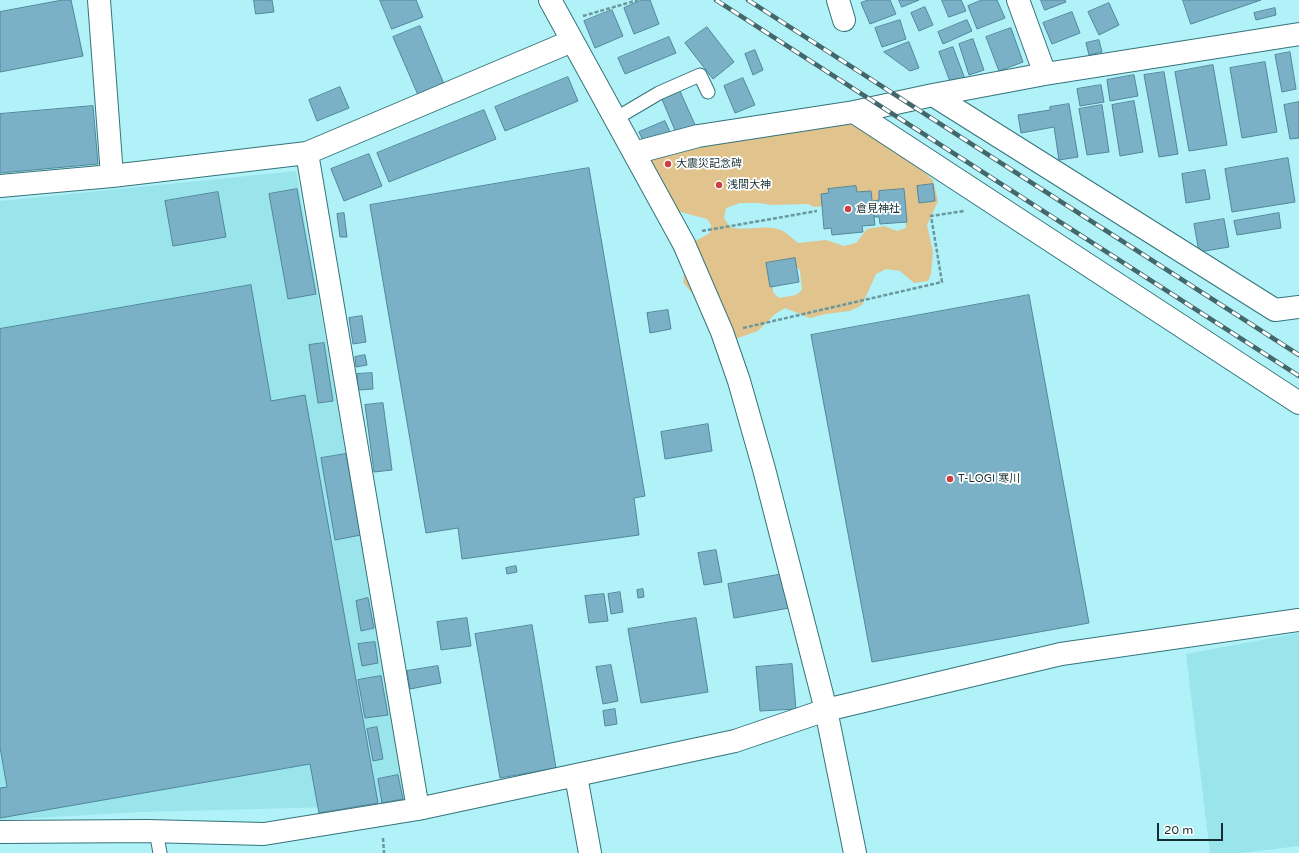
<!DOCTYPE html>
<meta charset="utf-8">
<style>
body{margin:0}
#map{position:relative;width:1299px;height:853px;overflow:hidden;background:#b1f1f8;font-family:"Varela Round",sans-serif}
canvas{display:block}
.scale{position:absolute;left:1157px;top:823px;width:66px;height:18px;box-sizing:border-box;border:2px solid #142e31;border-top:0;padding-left:5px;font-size:12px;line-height:14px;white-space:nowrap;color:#142e31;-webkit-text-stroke:3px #fff;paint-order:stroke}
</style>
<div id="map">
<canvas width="1299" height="853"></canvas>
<div class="scale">20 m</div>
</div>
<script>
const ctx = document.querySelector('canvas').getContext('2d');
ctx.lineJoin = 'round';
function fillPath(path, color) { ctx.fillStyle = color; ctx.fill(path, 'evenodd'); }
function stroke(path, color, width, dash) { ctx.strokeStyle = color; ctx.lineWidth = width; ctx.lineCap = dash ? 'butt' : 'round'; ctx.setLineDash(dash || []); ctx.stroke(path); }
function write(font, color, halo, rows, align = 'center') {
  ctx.font = font + ' "Varela Round","Noto Sans JP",sans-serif'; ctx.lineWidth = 3.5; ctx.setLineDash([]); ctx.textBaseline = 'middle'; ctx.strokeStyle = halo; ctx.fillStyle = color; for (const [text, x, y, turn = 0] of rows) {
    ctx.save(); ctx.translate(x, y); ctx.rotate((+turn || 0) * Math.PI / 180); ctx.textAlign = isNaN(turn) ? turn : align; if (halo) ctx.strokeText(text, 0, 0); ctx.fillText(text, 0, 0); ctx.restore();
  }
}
const built = new Path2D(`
 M296 171 408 805 143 812 0 820V201Z
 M1299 633V846L1241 853H1210L1186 654Z`);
const green = new Path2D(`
 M838 121 864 128 890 149 923 171 933 180 938 201 927 225 933 252 931 274 928 281 914 283 900 271 886 269 876 274 862 305 850 311 826 314 810 318 785 308 775 314 758 331 732 340 700 297 690 291 683 282 688 245 710 233 711 225 707 219 677 211 649 162 653 152ZM740 203H759L772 205 808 204 814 207 835 205 870 207 878 204 903 207 906 228 897 231 884 226 867 229 856 243 844 246 826 240 798 243C793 239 788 234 783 231 768 223 746 232 730 227L724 218 726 208ZM796 267 800 270 802 290 796 295 779 298 773 292V282Z`);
const building = new Path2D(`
 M63 0H71L83 56 0 72V12Z
 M254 0H272L274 12 256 14Z
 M380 0H416L423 17 392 29Z
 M642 0H650L659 24 634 34 624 8Z
 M868 0H890L896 14 870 24 861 3Z
 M899 0H919L902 7Z
 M942 0H961L966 11 949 17Z
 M982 0H997L1005 18 977 29 968 6Z
 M1041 0H1065L1066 2 1045 10Z
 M1183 0H1261L1191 24Z
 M1109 3 1119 25 1099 35 1088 12Z
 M925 7 933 25 919 31 911 13Z
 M1275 8 1276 15 1256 20 1254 13Z
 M612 10 623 36 595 48 584 21Z
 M1072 12 1080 33 1052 44 1043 23Z
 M900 20 906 39 882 47 875 28Z
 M967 20 972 31 943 44 938 32Z
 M420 26 444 84 418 95 393 37Z
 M707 27 734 62 713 79 685 43Z
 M1011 28 1023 62 999 71 986 37Z
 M669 37 676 53 625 74 618 58Z
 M973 39 984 70 969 75 959 44Z
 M1099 40 1102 52 1089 55 1086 43Z
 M909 42 919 68 910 71 884 52Z
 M953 47 965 79 951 84 939 52Z
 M755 50 763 70 753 75 745 54Z
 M1290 52 1296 89 1282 92 1275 55Z
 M1265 62 1277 132 1242 138 1230 68Z
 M1213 65 1227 145 1189 151 1175 72Z
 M1164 72 1178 154 1159 157 1144 75Z
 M1134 75 1138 96 1110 101 1107 80Z
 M568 77 578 101 505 131 495 107Z
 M743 78 755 105 735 113 724 86Z
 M1101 85 1104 102 1080 106 1077 89Z
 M340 87 349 108 317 121 309 100Z
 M679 89 696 127 677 135 661 97Z
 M1134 101 1143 152 1120 156 1112 105Z
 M1299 102V138L1290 139 1284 105Z
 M1069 104 1078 157 1059 160 1054 127 1021 133 1018 115 1050 110V107Z
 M1102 105 1109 152 1087 155 1079 109Z
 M93 106 98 164 0 173V114Z
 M484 110 496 139 389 182 377 153Z
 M665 121 670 132 646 147 639 132Z
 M369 154 382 186 344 201 331 169Z
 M1288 158 1295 202 1232 212 1225 169Z
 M589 168 645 496 634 498 639 535 462 559 458 528 426 533 370 205Z
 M1205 170 1210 199 1186 203 1182 174Z
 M933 184 935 201 919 203 917 186Z
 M856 186 857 192 871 191 875 225 862 226 863 232 832 235 831 228 824 229 821 194 829 193 828 189Z
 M297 189 316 294 288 299 269 194Z
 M904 189 907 222 880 224 879 217H874L873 201 879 200V191Z
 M218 192 226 237 173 246 165 201Z
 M344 213 347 237H340L337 214Z
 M1279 213 1281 228 1237 235 1234 221Z
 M1224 219 1229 247 1199 252 1194 224Z
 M795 258 799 282 770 287 766 263Z
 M251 285 271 401 305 395 378 803 319 813 310 764 0 818V788L7 787 0 747V329Z
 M1029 295 1089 623 872 662 811 335Z
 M668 310 671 329 650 333 647 313Z
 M362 316 366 342 353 344 349 318Z
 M324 343 333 401 318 403 309 345Z
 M365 355 367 365 356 367 355 357Z
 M372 373 373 389 358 390 357 374Z
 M383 403 392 470 374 472 365 405Z
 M708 424 712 451 665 459 661 432Z
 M346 454 361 535 335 540 321 458Z
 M716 550 722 582 704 585 698 553Z
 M516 566 517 572 507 574 506 568Z
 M783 574 789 608 734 618 728 584Z
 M643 589 644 597 638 598 637 590Z
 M620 592 623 612 611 614 608 594Z
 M604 594 608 621 589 623 585 596Z
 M368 598 374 628 361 631 356 601Z
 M467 618 471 646 441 650 437 622Z
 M696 618 708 692 641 703 628 629Z
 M532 625 556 768 500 778 475 634Z
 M375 642 378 663 362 666 358 644Z
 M792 664 796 709 760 711 756 667Z
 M611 665 618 701 603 704 596 667Z
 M438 666 441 683 410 689 407 671Z
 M381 676 388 715 365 718 358 680Z
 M615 709 617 724 605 726 603 711Z
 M377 727 383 759 373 761 367 729Z
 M398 775 403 799 382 803 378 779Z`);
const path = new Path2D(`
 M583 16 638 0
 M702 231 817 211
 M743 328 942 282 931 216 964 211
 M383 838 384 853`);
const service = new Path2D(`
 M615 119 659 93 700 75 708 92
 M156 831 160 853`);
const minor = new Path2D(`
 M99 0 112 176
 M550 0 684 244 722 332 739 381 764 469 826 710 855 853
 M838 0 844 20
 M1018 0 1045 74
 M933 95 1275 310 1299 307
 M854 112 1299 403
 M307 153 418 809 735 741 826 710 1061 654 1299 620
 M634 153 698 136 854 112 933 95 1045 74 1299 34
 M0 186 112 176 307 153 572 41
 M576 776 590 853
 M0 832 147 831 264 834 418 809`);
const rail = new Path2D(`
 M716 0 1299 376
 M748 0 1299 355`);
const markers = [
 [668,164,4,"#ce3f41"],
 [719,185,4,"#ce3f41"],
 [848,209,4,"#ce3f41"],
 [950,479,4,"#ce3f41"]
];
const poiNames = [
 ["大震災記念碑",676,164],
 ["浅間大神",727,185],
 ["倉見神社",856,209],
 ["T-LOGI 寒川",958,479]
];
fillPath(built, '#9ae5ec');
fillPath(green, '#e1c48d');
fillPath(building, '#7ab1c6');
stroke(building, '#51879b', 1);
stroke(service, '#34747a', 15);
stroke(minor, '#34747a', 24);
stroke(path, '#69979c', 2.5, [4, 2]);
stroke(service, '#fff', 13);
stroke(minor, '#fff', 22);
stroke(rail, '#43686c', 4.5);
stroke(rail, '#fff', 3, [9]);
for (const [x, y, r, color] of markers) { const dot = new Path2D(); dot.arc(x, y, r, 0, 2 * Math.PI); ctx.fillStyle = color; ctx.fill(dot); stroke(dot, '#fff', 1.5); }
write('11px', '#142e31', '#fff', poiNames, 'left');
</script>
